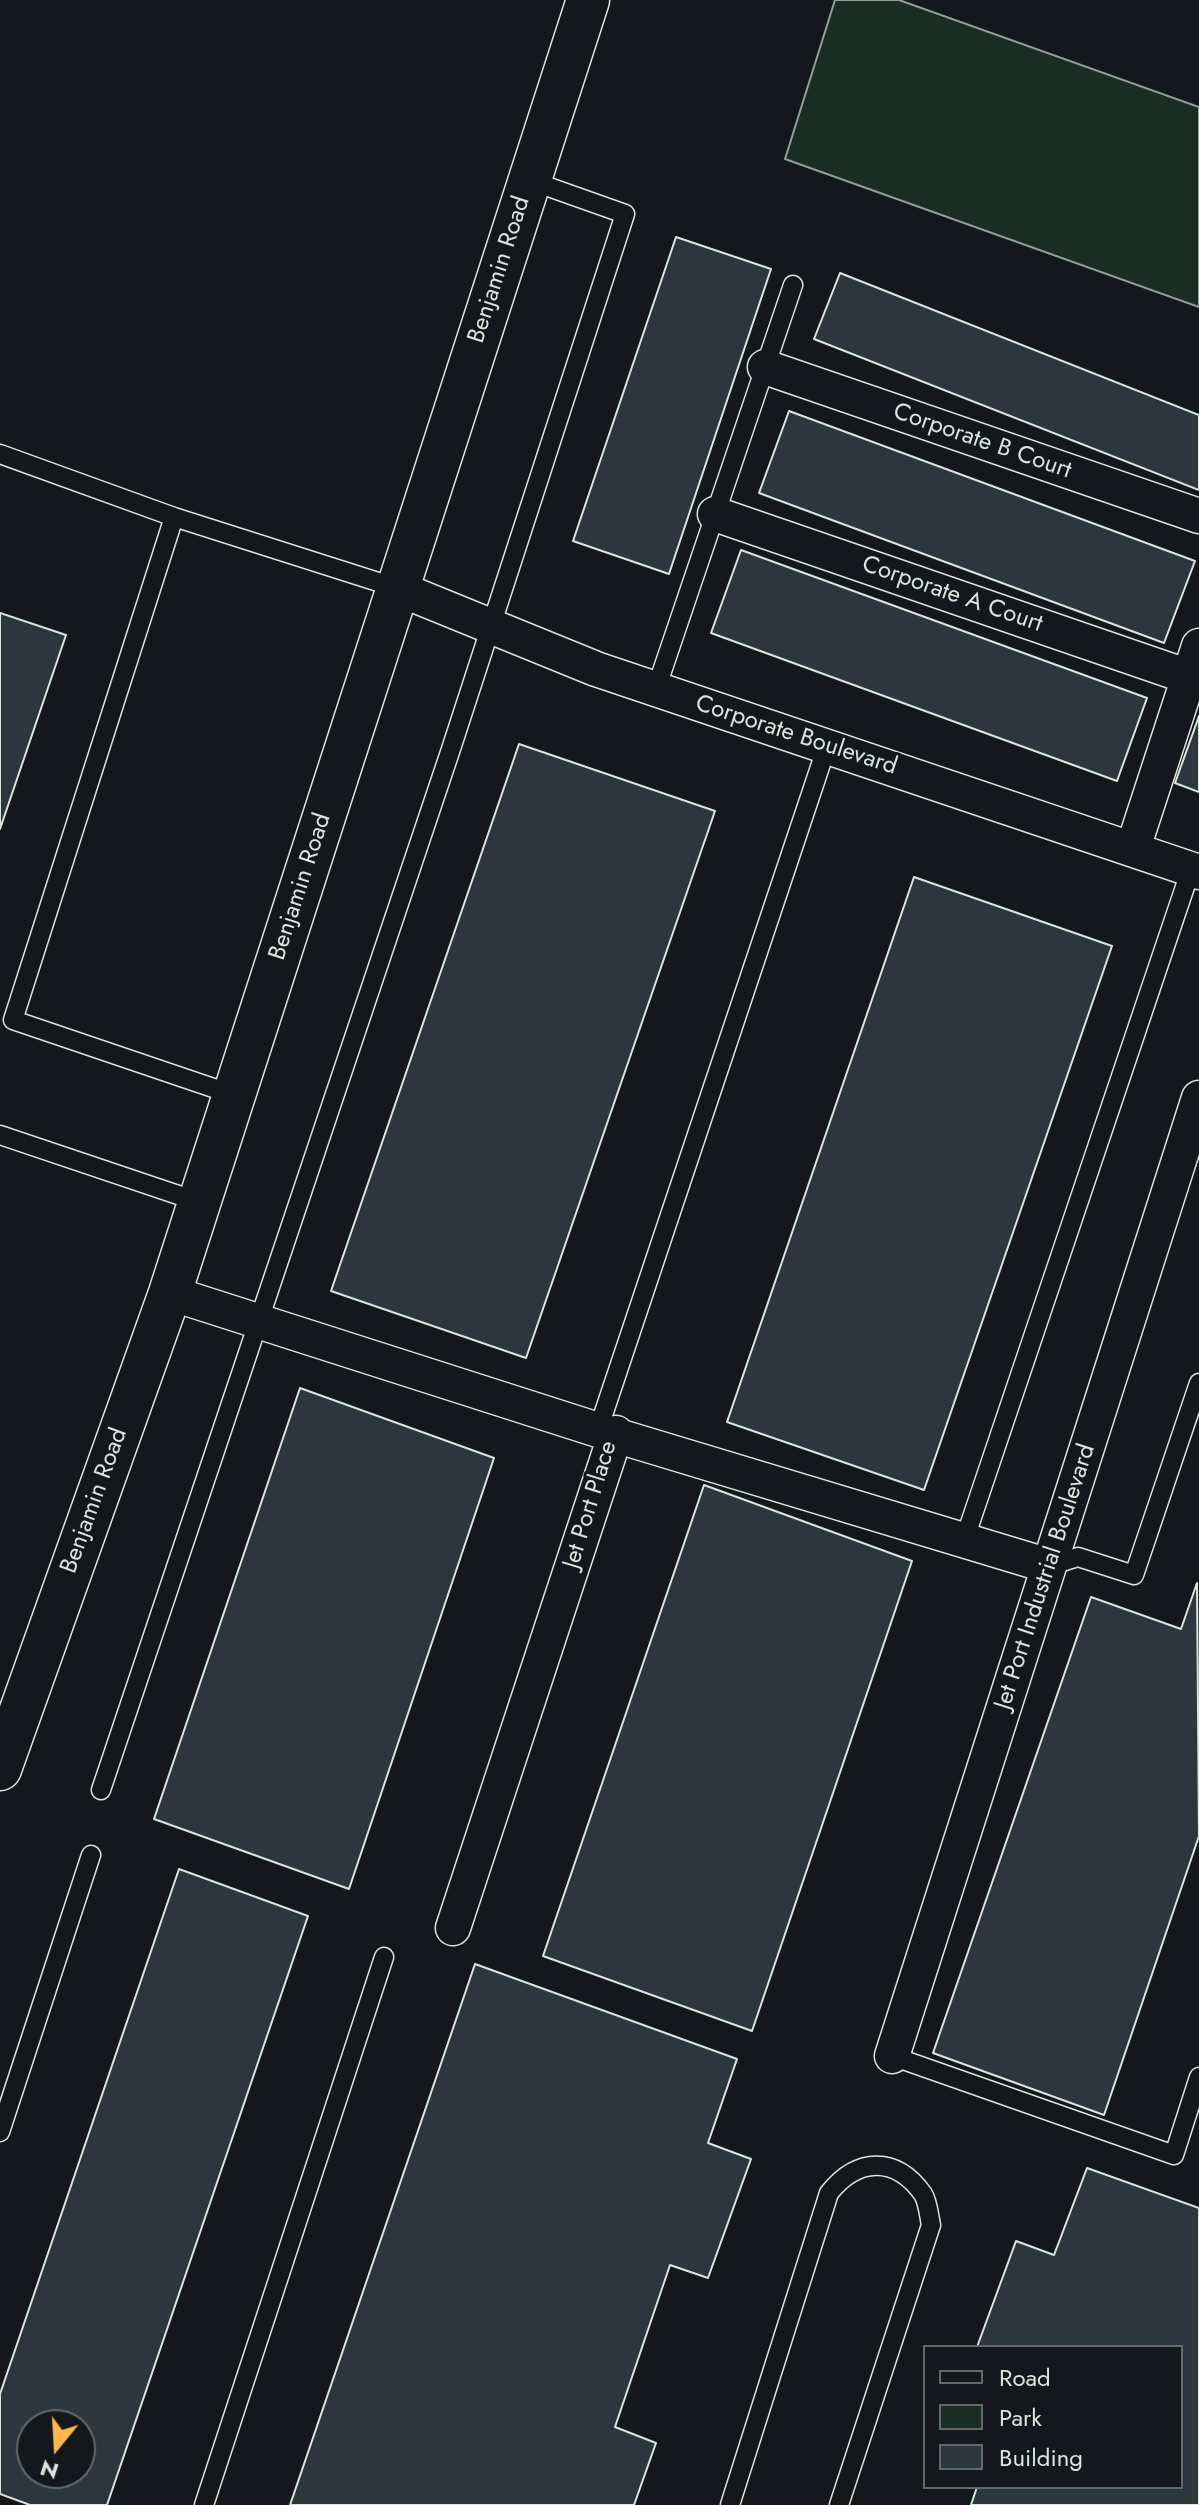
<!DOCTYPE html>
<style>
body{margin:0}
#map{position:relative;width:1199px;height:2505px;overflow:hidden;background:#14181c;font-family:Jost,sans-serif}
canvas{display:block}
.legend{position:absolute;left:923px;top:2345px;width:260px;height:144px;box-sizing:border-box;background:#14181c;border:2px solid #626a69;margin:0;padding:10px 14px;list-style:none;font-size:24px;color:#d8e6dc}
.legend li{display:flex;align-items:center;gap:16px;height:40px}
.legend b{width:40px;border:2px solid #626a69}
.north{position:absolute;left:16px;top:2409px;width:80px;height:80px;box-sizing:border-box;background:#14181c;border:2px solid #626a69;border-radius:50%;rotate:198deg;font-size:22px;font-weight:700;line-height:32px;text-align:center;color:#d8e6dc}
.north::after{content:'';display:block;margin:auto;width:28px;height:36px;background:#ffb74d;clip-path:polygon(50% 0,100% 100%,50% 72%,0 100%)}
</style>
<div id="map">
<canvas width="1199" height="2505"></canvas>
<ul class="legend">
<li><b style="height:10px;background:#14181c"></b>Road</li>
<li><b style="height:22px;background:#1a2d24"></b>Park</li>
<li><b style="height:22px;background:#2c363c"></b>Building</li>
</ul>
<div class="north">N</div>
</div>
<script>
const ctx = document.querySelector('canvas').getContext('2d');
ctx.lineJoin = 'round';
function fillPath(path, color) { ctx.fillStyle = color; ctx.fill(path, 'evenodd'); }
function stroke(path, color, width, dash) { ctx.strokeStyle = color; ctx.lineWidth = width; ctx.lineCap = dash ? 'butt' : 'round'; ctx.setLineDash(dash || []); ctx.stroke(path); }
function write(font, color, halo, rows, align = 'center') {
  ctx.font = font + ' Jost,sans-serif'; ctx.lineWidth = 6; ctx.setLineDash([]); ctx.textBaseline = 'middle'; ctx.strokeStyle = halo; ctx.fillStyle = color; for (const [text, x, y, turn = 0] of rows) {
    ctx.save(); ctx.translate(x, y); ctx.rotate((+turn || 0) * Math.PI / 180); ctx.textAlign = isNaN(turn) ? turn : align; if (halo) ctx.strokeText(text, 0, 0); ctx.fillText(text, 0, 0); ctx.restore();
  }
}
const green = new Path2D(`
 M835 0H899L1199 107V307L785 159Z`);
const building = new Path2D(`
 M676 237 771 269 669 574 573 541Z
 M840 273 1199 415V490L814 339Z
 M789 411 1195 561 1164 643 759 493Z
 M741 550 1147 698 1117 781 711 633Z
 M0 613 66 635 0 829Z
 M1199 716V792L1175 783Z
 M519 744 715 811 526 1358 331 1291Z
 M914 877 1112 946 924 1490 727 1422Z
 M300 1388 494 1458 349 1889 154 1819Z
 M704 1485 912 1561 752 2031 543 1956Z
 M1197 1583 1199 1836 1104 2115 933 2053 1091 1597 1181 1629Z
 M179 1869 308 1916 107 2505H30L0 2494V2394ZM32 2425H80V2473H32Z
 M475 1964 737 2059 708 2143 751 2159 708 2278 670 2265 615 2427 656 2443 634 2505H290Z
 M1087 2168 1199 2208V2505H971L977 2487H1181V2347H977L1016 2241 1054 2255Z`);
const service = new Path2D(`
 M0 454 174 517 397 588
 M174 517 13 1020 234 1095
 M656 689 793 285
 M0 1135 199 1202
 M598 1430 827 746
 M964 1541 1191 869
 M1049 1566 1078 1557 1134 1575 1199 1383
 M101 1790 451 749 625 214 529 180
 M892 2056 1174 2155 1199 2077
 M0 2132 91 1855
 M204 2505 384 1957
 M730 2505 829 2193C857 2158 895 2155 923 2194 928 2202 929 2216 931 2225L839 2505`);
const minor = new Path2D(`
 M765 367 1199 516
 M715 514 1189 677
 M397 588 596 669 1199 872
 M1133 848 1199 646
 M170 1293 598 1430 1049 1566
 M453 1928 616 1433
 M892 2056 1199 1098`);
const tertiary = new Path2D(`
 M0 1769 170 1293 588 0`);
const streetNames = [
 ["Benjamin Road",500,270,-72],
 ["Corporate B Court",982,442,19],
 ["Corporate A Court",952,595,19],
 ["Corporate Boulevard",796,736,18],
 ["Benjamin Road",301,887,-72],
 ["Benjamin Road",95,1501,-70],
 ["Jet Port Place",591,1505,-73],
 ["Jet Port Industrial Boulevard",1046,1577,-72]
];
fillPath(green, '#1a2d24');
stroke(green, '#939e99', 2);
fillPath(building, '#2c363c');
stroke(building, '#d8e6dc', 2);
stroke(service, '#d8e6dc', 21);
stroke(minor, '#d8e6dc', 37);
stroke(tertiary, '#d8e6dc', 45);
stroke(service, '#14181c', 18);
stroke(minor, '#14181c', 34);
stroke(tertiary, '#14181c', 42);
write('24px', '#d8e6dc', '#14181c', streetNames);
</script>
